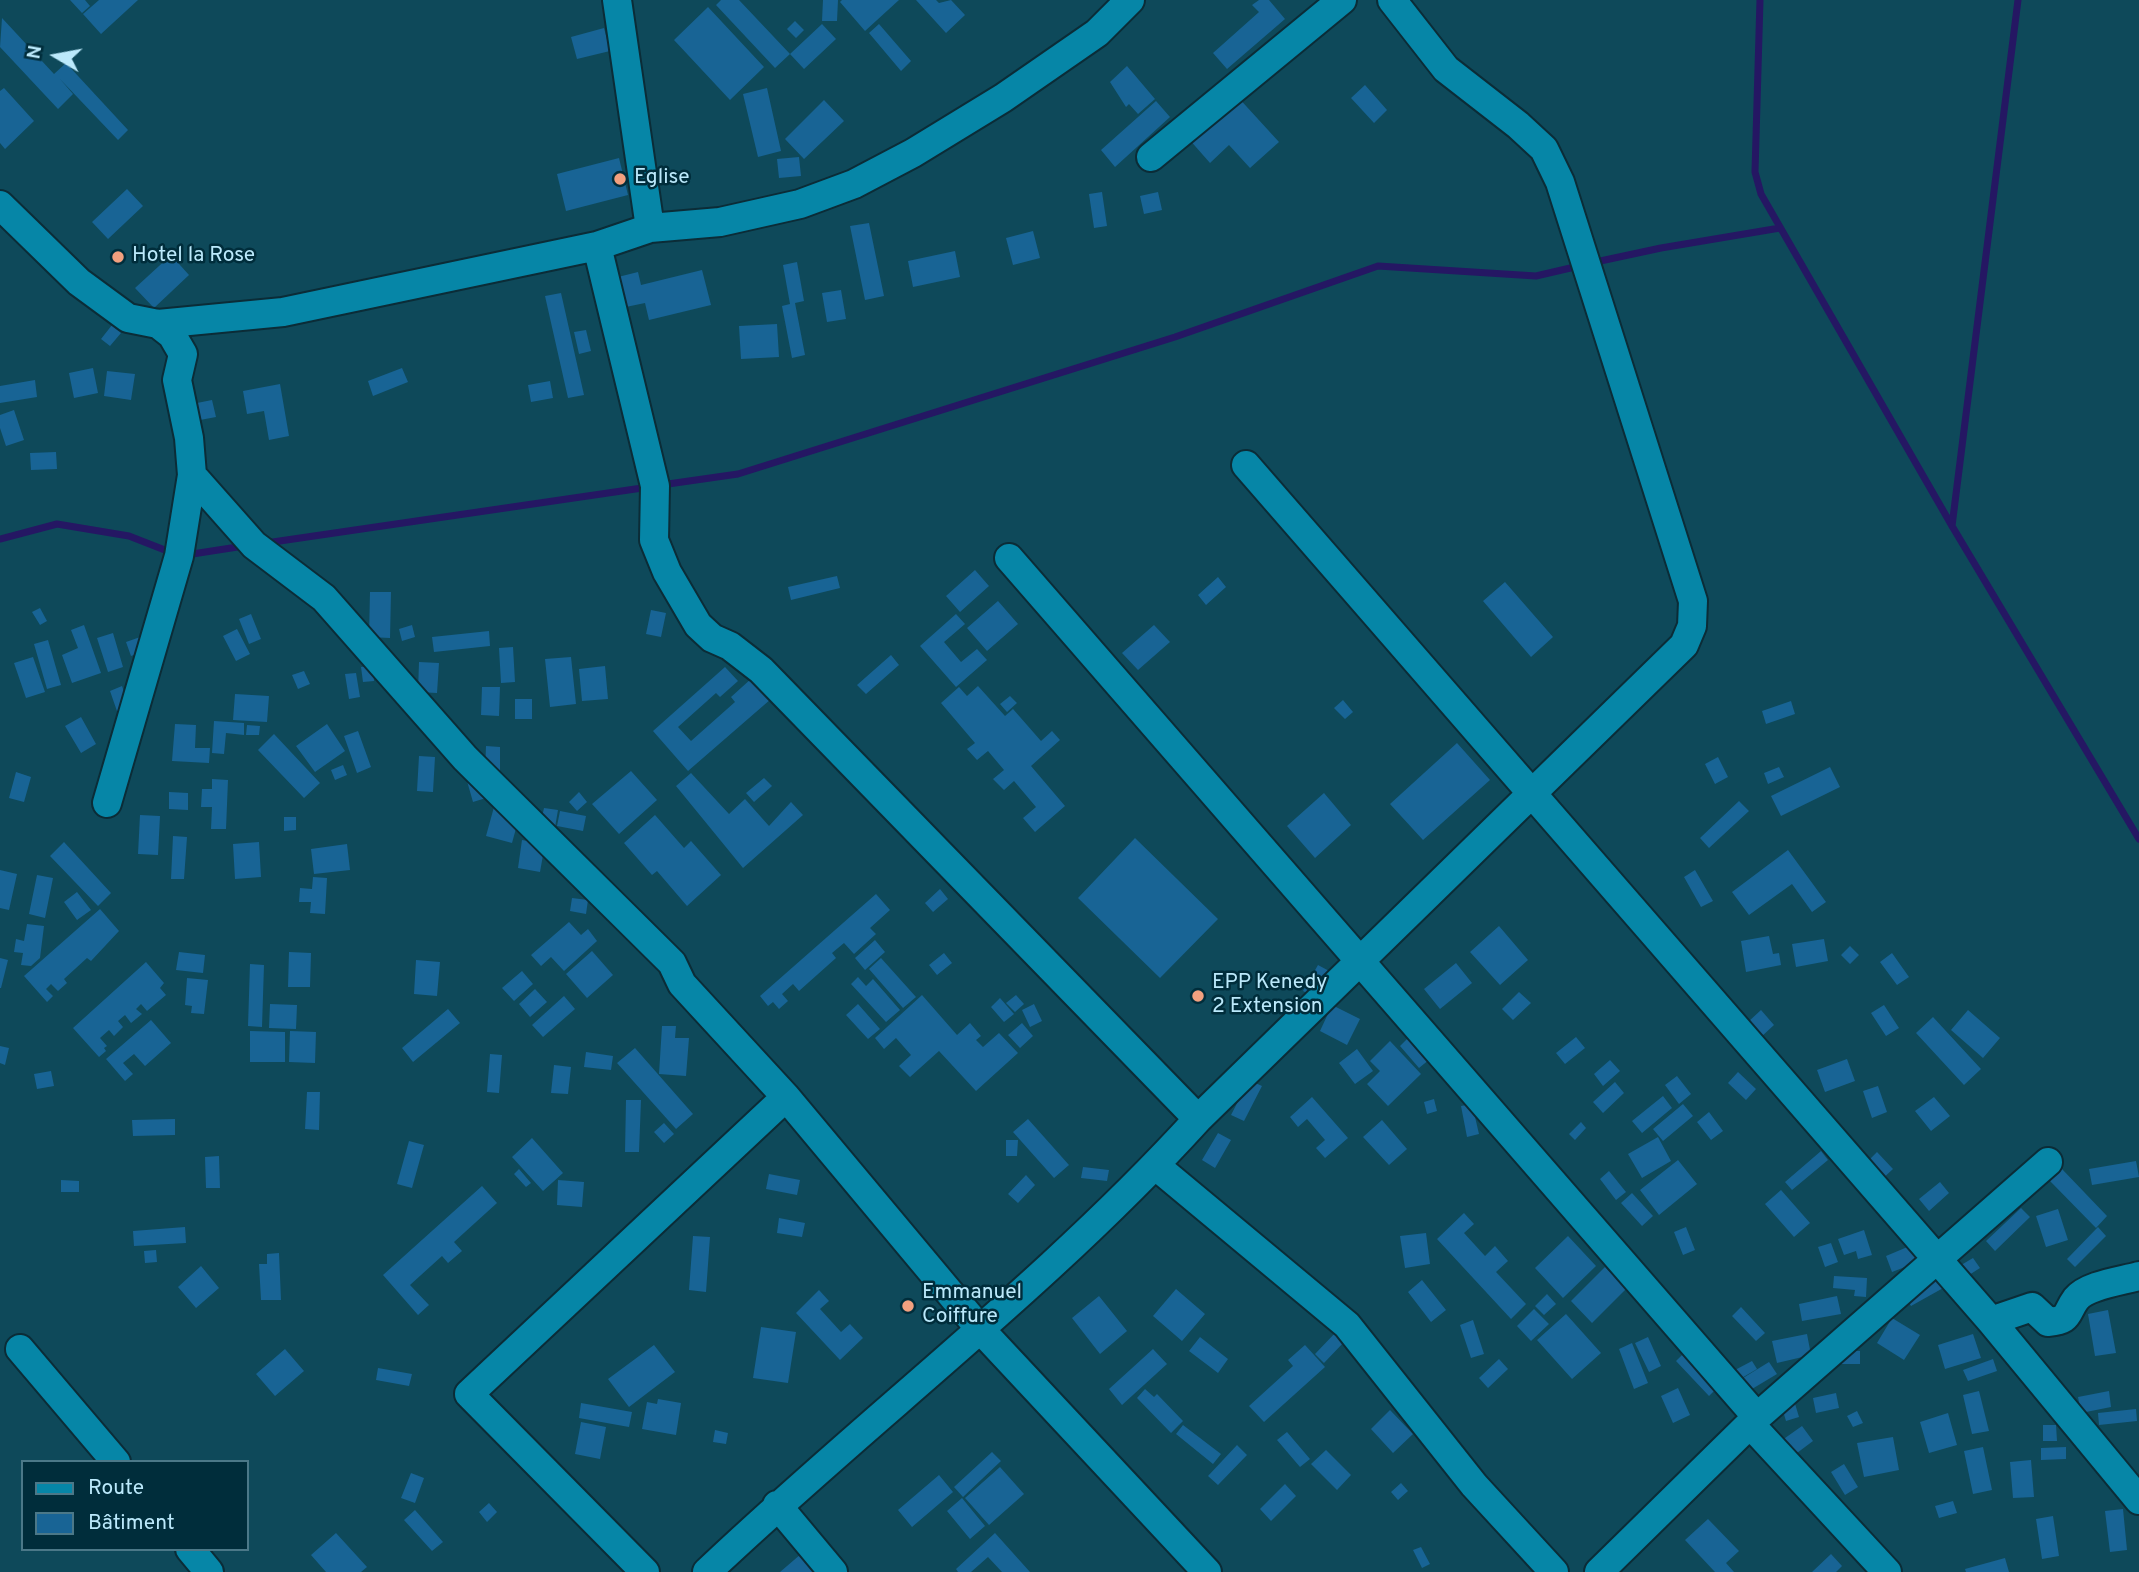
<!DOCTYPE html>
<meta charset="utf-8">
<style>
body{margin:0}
#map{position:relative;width:2139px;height:1572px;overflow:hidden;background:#0e495a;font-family:Overpass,sans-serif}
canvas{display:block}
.legend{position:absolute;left:21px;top:1460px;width:228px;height:91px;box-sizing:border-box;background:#002d3b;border:2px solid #4b7888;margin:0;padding:9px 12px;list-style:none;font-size:21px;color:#bbe9fb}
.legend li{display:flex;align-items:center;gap:14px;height:35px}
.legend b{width:35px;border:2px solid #4b7888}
.north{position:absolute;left:21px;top:21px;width:70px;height:70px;-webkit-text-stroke:5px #002d3b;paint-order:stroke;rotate:280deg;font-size:19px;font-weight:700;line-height:28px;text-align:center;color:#bbe9fb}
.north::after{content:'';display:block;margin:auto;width:24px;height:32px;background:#bbe9fb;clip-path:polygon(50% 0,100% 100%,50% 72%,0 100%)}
</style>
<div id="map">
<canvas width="2139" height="1572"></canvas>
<ul class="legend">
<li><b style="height:9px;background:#0686a7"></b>Route</li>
<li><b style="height:19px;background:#186495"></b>Bâtiment</li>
</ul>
<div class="north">N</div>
</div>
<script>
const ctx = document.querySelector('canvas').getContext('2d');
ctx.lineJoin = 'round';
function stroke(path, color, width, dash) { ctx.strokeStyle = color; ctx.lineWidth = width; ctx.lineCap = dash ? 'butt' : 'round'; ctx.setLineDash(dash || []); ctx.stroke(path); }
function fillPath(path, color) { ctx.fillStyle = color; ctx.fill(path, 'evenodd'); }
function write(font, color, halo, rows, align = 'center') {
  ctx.font = font + ' Overpass,sans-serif'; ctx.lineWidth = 5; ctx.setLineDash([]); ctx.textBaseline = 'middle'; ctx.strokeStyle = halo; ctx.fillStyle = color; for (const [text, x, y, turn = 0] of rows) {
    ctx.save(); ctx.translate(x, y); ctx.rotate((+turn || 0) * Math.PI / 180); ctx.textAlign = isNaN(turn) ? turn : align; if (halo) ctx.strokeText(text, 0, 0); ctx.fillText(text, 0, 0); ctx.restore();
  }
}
const stream = new Path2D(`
 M1760 0 1755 172 1761 194 1952 526 2139 839
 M1591 263 1661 248 1780 228
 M661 485 738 474 1175 337 1378 266 1536 276 1579 266
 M1952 526 2018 0
 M0 539 57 524 129 536 175 554
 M266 543 649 487
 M186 555 244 546`);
const building = new Path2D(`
 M70 0H85L90 6 82 13Z
 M99 0H138L101 34 83 14Z
 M721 0H739L790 54 775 68 716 5Z
 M823 0H838L837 21H822Z
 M842 0H899L865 31 840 2Z
 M916 0H936L939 3 951 0 965 15 946 33Z
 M1259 0H1269L1285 19 1227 69 1213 53 1259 12 1252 5Z
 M708 7 764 67 730 100 674 40Z
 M2 18 54 74 66 63 128 130 118 140 60 79 73 94 58 109 0 47Z
 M795 21 804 30 796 38 787 29Z
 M822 24 836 39 804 69 790 54Z
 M879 24 911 61 901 71 869 33Z
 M604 28 610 51 577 59 571 37Z
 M1127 66 1155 99 1138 114 1129 104 1126 107 1110 82Z
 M1365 85 1387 110 1374 123 1351 98Z
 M4 88 34 121 5 149 0 143V91Z
 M767 88 781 151 758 157 743 94Z
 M1236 95 1279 142 1250 168 1229 145 1210 163 1188 138Z
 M824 100 844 121 804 159 785 139Z
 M1156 101 1170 117 1115 167 1101 150Z
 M799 157 801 176 779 178 777 159Z
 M619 158 628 195 566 211 557 174Z
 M127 189 143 206 108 239 92 222Z
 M1102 192 1107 226 1094 228 1089 194Z
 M1158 192 1162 210 1144 214 1140 196Z
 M869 223 884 296 865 300 850 226Z
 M1033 231 1040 258 1013 265 1006 238Z
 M955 251 960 277 913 287 908 261Z
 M171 255 189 275 154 308 135 288Z
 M797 262 804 301 795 303 805 355 792 358 782 306 790 304 783 265Z
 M702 270 711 305 649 320 645 303 621 308 614 278 638 272 641 285Z
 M841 290 846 319 827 322 822 293Z
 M561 293 584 395 568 398 545 296Z
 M777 324 779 357 741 359 739 326Z
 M112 325 121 333 110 346 101 339Z
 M586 330 591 351 579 354 574 332Z
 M93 368 98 393 74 398 69 373Z
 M402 368 408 382 373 396 368 381Z
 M107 371 135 374 131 400 104 396Z
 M35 380 37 397 0 403V386Z
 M550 381 553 398 531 402 528 385Z
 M280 384 289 436 269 440 264 411 247 414 243 391Z
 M212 400 216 417 200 420 197 403Z
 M14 410 24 440 6 446 0 428V415Z
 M56 452 57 469 31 470 30 453Z
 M975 570 989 586 960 612 946 596Z
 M837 576 840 588 791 600 788 587Z
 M1218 577 1226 587 1206 605 1198 595Z
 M1505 582 1553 637 1531 657 1483 601Z
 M370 592H391L390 638 369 637Z
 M998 601 1018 624 987 651 967 628Z
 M40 608 47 621 40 625 32 612Z
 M651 610 666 613 661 637 646 634Z
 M251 614 261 639 249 644 239 619Z
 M956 614 965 624 944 642 961 662 977 649 987 660 956 687 920 646Z
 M84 625 101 673 72 683 62 655 78 648 71 630Z
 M412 625 415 637 402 641 399 629Z
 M1154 625 1170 642 1138 670 1122 653Z
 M237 629 250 654 236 661 223 636Z
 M489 631 490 646 434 652 432 637Z
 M113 633 123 667 108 672 97 638Z
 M143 636 148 650 131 656 126 642Z
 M48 640 61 685 47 689 34 644Z
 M513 647 515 682 501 683 499 648Z
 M891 655 899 665 866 694 857 685Z
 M33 657 45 692 26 698 14 663Z
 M571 657 576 704 550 707 545 659Z
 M419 662 439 663 437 693 418 692Z
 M373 665 374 681 363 682 361 667Z
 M605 666 608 699 582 701 579 669Z
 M725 667 738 681 720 697 716 693 678 727 691 741 735 702 731 697 752 678 771 699 688 771 653 731Z
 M304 671 310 684 298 689 292 675Z
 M356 673 360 697 349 699 345 674Z
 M122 686 130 709 118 714 110 691Z
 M978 686 1005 716 1013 709 1041 741 1052 731 1060 740 1031 766 1065 806 1035 832 1023 818 1036 807 1014 781 1004 790 993 779 1004 770 988 751 977 760 967 749 975 743 941 703 959 687 967 696Z
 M482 687H500L499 716 481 715Z
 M235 694 269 696 267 722 233 720Z
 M1010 696 1017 703 1007 712 1000 704Z
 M515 699H532V719H515Z
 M1343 700 1353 712 1345 719 1334 708Z
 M1791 701 1795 714 1766 724 1762 711Z
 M81 717 96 744 81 753 65 726Z
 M214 721 244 723V735L226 733 224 754 212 753Z
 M175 724 196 725 195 748H210L209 763 172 761Z
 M327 724 345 751 315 772 296 746Z
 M247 725 260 726 259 735H246Z
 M358 731 371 767 357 773 344 736Z
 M274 734 320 783 304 798 258 750Z
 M1457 743 1490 780 1423 840 1390 804Z
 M486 746 500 747V774L485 773Z
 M419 756 435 757 433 792 417 791Z
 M1718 757 1728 777 1715 784 1705 764Z
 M343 765 347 775 335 780 331 770Z
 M1779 767 1784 777 1768 784 1764 773Z
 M1830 767 1840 787 1781 816 1771 796Z
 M631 771 657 800 619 834 592 804Z
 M16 772 31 777 24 802 9 798Z
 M691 773 729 814 745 799 769 826 791 802 803 815 743 868 676 786Z
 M479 777 486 798 473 802 467 781Z
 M764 778 772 786 754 802 746 793Z
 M212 779 228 780 226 829H211L212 807H201L202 789H212Z
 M169 792 188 793V810L169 809Z
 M579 792 587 802 577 811 569 802Z
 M1324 793 1351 825 1315 858 1287 826Z
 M1739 801 1749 811 1709 848 1700 838Z
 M494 807 520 814 512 843 486 836Z
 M544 808 558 810 554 833 539 830Z
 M560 811 586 816 583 831 557 826Z
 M140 815 160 816 158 855 138 854Z
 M655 815 684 848 691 841 721 875 687 906 657 871 652 875 624 843Z
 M284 817H296V830L284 831Z
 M173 836 187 837 184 879H171Z
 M1135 838 1218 919 1160 978 1078 898Z
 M522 840 545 844 540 872 518 868Z
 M64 842 111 893 98 906 50 856Z
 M259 842 261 877 235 879 233 844Z
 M347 844 350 870 314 874 311 849Z
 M1788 850 1826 902 1812 912 1792 884 1749 915 1732 892Z
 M0 870 17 874 9 910 0 908Z
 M1695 870 1713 901 1701 907 1684 877Z
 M37 875 53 878 45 918 29 914Z
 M313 877 327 878 325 914 310 913 311 902H299L300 888 312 889Z
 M940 889 948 899 933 912 925 903Z
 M77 892 91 910 77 920 64 902Z
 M876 894 890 910 870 928 876 934 854 954 844 943 832 953 836 958 799 991 793 984 782 994 788 1001 779 1009 773 1002 768 1006 760 996Z
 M572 898 588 900 586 914 570 911Z
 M100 909 119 931 91 961 87 958 64 979 67 983 58 991 51 984 46 989 53 996 47 1002 24 976Z
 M569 922 581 935 588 929 597 941 564 971 551 957 541 966 531 955Z
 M27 924 44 926 40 958 31 966 21 965 23 953 14 952 16 939 24 941Z
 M1499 926 1528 960 1500 985 1470 952Z
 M1769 936 1773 954 1779 953 1781 965 1746 972 1741 941Z
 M1824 939 1828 961 1796 967 1792 944Z
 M875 940 885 952 865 970 855 958Z
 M1850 946 1859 955 1850 964 1841 955Z
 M592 951 613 975 587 998 566 974Z
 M179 952 205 955 203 973 176 970Z
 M289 952 311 953 310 987H288Z
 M944 953 952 963 937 975 929 965Z
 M1892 953 1909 977 1897 985 1880 962Z
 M0 958 8 960 1 988H0Z
 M881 958 916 997 903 1008 869 969Z
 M416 960 440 962 437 996 414 994Z
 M146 962 164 983 160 988 166 995 147 1011 141 1004 136 1009 142 1014 131 1023 125 1015 118 1021 123 1027 114 1036 109 1030 100 1038 107 1046 104 1048 106 1051 99 1057 73 1028Z
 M1456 963 1472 983 1440 1009 1424 989Z
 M250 964 264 965 262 1027 248 1026Z
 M1318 965 1331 972 1317 998 1303 991Z
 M522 971 533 984 514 1001 502 988Z
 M858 977 866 986 873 979 900 1010 886 1022 851 984Z
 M187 978 208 980 204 1014 191 1013 192 1006 185 1005Z
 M535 989 547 1002 530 1017 519 1004Z
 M1519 992 1531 1003 1513 1020 1502 1009Z
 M922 995 957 1035 970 1023 981 1036 976 1040 983 1047 999 1033 1018 1053 976 1091 939 1051 910 1077 899 1066 911 1055 896 1038 884 1049 875 1038Z
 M1016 995 1024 1004 1015 1012 1006 1003Z
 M564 996 575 1009 543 1037 532 1025Z
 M1000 998 1014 1014 1004 1022 991 1007Z
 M270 1004 297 1005 296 1029 269 1028Z
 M858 1004 880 1029 868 1039 846 1015Z
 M1034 1004 1042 1021 1030 1027 1022 1010Z
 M1332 1005 1360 1019 1347 1045 1320 1031Z
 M1884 1005 1899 1028 1886 1036 1871 1013Z
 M448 1009 460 1023 413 1062 402 1048Z
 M1761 1010 1774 1025 1747 1050 1734 1035Z
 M1968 1010 2000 1038 1983 1058 1951 1030Z
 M1933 1017 1981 1069 1964 1085 1916 1033Z
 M151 1020 171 1043 145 1066 134 1054 123 1063 133 1074 125 1081 106 1059Z
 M1022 1023 1033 1036 1020 1048 1008 1035Z
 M662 1026H676L675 1038H689L686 1076 659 1074Z
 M250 1031 285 1032V1062H250Z
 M290 1031 316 1032 315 1063 289 1062Z
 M1410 1036 1430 1059 1419 1068 1400 1046Z
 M1576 1037 1585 1048 1565 1064 1556 1053Z
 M1390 1041 1421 1074 1388 1106 1367 1084 1380 1071 1370 1061Z
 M0 1046 9 1048 5 1065 0 1063Z
 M635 1048 693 1114 676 1129 617 1063Z
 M1357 1049 1373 1071 1355 1084 1339 1063Z
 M586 1052 613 1056 611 1070 584 1067Z
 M490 1054 502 1055 499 1093 487 1092Z
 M1847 1059 1855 1081 1825 1092 1817 1070Z
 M1610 1060 1620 1071 1603 1086 1594 1074Z
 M554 1065 571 1067 568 1094 551 1093Z
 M51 1071 54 1086 37 1089 34 1074Z
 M1738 1072 1756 1089 1746 1100 1728 1083Z
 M1677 1076 1691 1094 1679 1104 1665 1085Z
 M1249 1080 1262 1086 1244 1121 1231 1115Z
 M1615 1082 1624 1093 1603 1113 1593 1102Z
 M1878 1086 1887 1112 1872 1118 1863 1091Z
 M307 1092H320L319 1130 305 1129Z
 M1663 1096 1672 1108 1642 1133 1632 1121Z
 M1312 1097 1348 1138 1325 1158 1316 1148 1325 1140 1307 1119 1298 1127 1290 1117Z
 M1934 1097 1950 1116 1931 1131 1915 1111Z
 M1434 1099 1437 1111 1427 1114 1424 1102Z
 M626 1100H641L639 1152H625Z
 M1472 1104 1479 1134 1467 1137 1461 1106Z
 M1683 1104 1693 1116 1663 1141 1653 1129Z
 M1709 1112 1723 1131 1711 1140 1697 1122Z
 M175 1119V1135L133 1136 132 1120Z
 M1028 1119 1069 1165 1054 1178 1013 1132Z
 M1382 1120 1407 1149 1389 1165 1363 1137Z
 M1581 1122 1586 1128 1575 1140 1569 1134Z
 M664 1123 674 1134 664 1143 654 1132Z
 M1218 1133 1231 1140 1215 1168 1202 1160Z
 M1658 1137 1671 1161 1642 1178 1628 1154Z
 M532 1138 563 1173 543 1191 512 1157Z
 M1006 1140H1018L1017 1156H1006Z
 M409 1141 424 1145 412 1188 397 1184Z
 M1821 1151 1828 1160 1792 1190 1785 1182Z
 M1877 1152 1893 1169 1879 1182 1863 1166Z
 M219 1156 220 1188H206L205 1157Z
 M1678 1160 1697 1184 1659 1215 1640 1190Z
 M2136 1161 2139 1177 2092 1185 2089 1169Z
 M1083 1167 1109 1170 1107 1181 1081 1178Z
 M519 1169 531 1183 526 1187 514 1174Z
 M2062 1169 2107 1216 2096 1228 2050 1181Z
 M1609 1171 1626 1192 1616 1200 1600 1179Z
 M769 1174 800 1180 797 1195 766 1189Z
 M1026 1175 1035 1185 1018 1203 1008 1194Z
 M61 1180 79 1181V1192H61Z
 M558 1180 584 1182 582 1207 557 1205Z
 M1940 1182 1949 1193 1929 1211 1919 1199Z
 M482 1186 497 1203 454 1242 462 1251 448 1263 442 1256 410 1285 429 1305 418 1315 383 1275Z
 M1781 1190 1810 1223 1794 1237 1765 1204Z
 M1632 1193 1653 1216 1642 1226 1621 1203Z
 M2021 1208 2030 1217 1995 1251 1986 1241Z
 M2058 1209 2068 1240 2046 1247 2036 1216Z
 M1464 1213 1474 1224 1464 1233 1485 1256 1495 1246 1508 1261 1496 1272 1526 1304 1511 1319 1437 1239Z
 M779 1218 805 1223 802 1237 777 1233Z
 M185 1227 186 1243 134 1246 133 1231Z
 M1686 1227 1695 1250 1683 1255 1674 1232Z
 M2098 1227 2106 1236 2075 1267 2067 1259Z
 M1864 1230 1872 1255 1858 1259 1856 1251 1844 1255 1838 1239Z
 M1426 1233 1430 1264 1405 1268 1400 1236Z
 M693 1236 710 1237 706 1292 689 1290Z
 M1568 1236 1596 1266 1563 1298 1535 1268Z
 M1924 1240 1931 1257 1892 1272 1886 1256Z
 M1831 1243 1838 1262 1825 1267 1818 1247Z
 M156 1250 157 1262 145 1263 144 1251Z
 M279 1253 281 1300H261L259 1264H267V1254Z
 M1973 1258 1980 1268 1958 1282 1951 1271Z
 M201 1266 219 1288 196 1308 178 1287Z
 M1605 1267 1626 1289 1592 1323 1571 1301Z
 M1934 1267 1945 1287 1911 1306 1900 1286Z
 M1834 1276 1867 1278 1866 1297 1854 1296 1855 1290 1833 1288Z
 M1422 1280 1446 1310 1431 1322 1408 1292Z
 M1176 1289 1205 1314 1182 1341 1153 1316Z
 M819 1290 829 1301 820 1309 841 1332 850 1324 863 1338 840 1360 796 1313Z
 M1547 1294 1556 1304 1544 1315 1535 1306Z
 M1099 1296 1127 1331 1100 1354 1072 1318Z
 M1837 1296 1841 1314 1802 1321 1799 1304Z
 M1741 1307 1765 1333 1756 1341 1732 1316Z
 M1534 1309 1549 1324 1531 1341 1517 1326Z
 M2108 1310 2116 1353 2095 1356 2088 1314Z
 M1566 1314 1601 1353 1572 1379 1537 1340Z
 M1892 1318 1920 1335 1904 1360 1877 1343Z
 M1473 1320 1484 1354 1471 1358 1460 1325Z
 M761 1327 796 1332 788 1383 753 1378Z
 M1336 1332 1345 1341 1324 1363 1315 1354Z
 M1807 1334 1811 1355 1777 1363 1772 1341Z
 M1973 1334 1981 1358 1945 1369 1938 1345Z
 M1200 1337 1228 1359 1218 1373 1189 1351Z
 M1648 1337 1661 1366 1649 1372 1635 1343Z
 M1632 1343 1648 1383 1634 1389 1619 1349Z
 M654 1345 675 1372 629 1407 608 1379Z
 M1305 1345 1325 1367 1264 1422 1249 1406 1293 1366 1288 1360Z
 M285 1349 304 1371 275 1396 256 1374Z
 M1153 1349 1167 1364 1122 1405 1109 1389Z
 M1688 1349 1721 1384 1709 1396 1676 1361Z
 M1834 1350 1860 1351V1364H1833Z
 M1499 1359 1508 1369 1488 1388 1479 1378Z
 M1993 1359 1997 1371 1968 1381 1963 1370Z
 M1752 1361 1757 1369 1740 1379 1735 1370Z
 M1769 1362 1777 1374 1742 1395 1735 1383Z
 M378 1368 412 1374 409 1386 376 1380Z
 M1678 1388 1690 1415 1673 1423 1661 1396Z
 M1145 1389 1154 1397 1157 1394 1183 1421 1171 1433 1137 1398Z
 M1979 1391 1989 1431 1972 1434 1963 1395Z
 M2109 1391 2111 1407 2081 1413 2078 1397Z
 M1836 1393 1839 1408 1816 1413 1813 1398Z
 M1793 1397 1799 1417 1786 1421 1780 1401Z
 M658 1399 681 1403 676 1435 642 1429 647 1402 657 1404Z
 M581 1403 632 1412 629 1427 579 1418Z
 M2136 1409 2137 1421 2099 1425 2098 1413Z
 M1390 1410 1413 1434 1393 1453 1371 1429Z
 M1857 1411 1863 1423 1853 1427 1847 1416Z
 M1948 1413 1957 1445 1929 1453 1920 1422Z
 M581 1422 606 1427 600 1459 575 1454Z
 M1183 1425 1221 1454 1213 1464 1176 1434Z
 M2043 1425H2056L2057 1441H2043Z
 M1802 1426 1813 1441 1789 1459 1778 1443Z
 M715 1430 728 1433 726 1444 713 1442Z
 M1287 1432 1310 1459 1300 1467 1277 1440Z
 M1893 1437 1899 1470 1864 1477 1857 1443Z
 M1237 1445 1247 1455 1218 1485 1208 1476Z
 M1983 1447 1992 1490 1973 1494 1964 1451Z
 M2066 1447V1459L2041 1460V1448Z
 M1326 1450 1351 1475 1337 1490 1311 1464Z
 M992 1452 1001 1461 963 1497 954 1487Z
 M2031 1460 2034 1497 2013 1498 2010 1462Z
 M1844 1464 1858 1487 1845 1495 1831 1472Z
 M1000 1467 1024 1494 989 1525 965 1498Z
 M411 1473 424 1478 415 1503 401 1498Z
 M939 1475 953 1492 912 1527 898 1510Z
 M1401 1483 1408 1491 1398 1500 1391 1492Z
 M1285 1484 1296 1496 1271 1521 1260 1509Z
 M962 1498 985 1526 970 1539 947 1511Z
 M1953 1501 1957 1513 1939 1518 1935 1506Z
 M489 1503 497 1512 487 1522 479 1512Z
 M2123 1509 2127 1550 2110 1552 2105 1511Z
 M415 1510 443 1542 432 1551 404 1520Z
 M2053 1516 2059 1556 2042 1559 2036 1519Z
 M1708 1519 1739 1551 1726 1563 1734 1572H1715L1685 1540Z
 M336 1533 367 1567 361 1572H326L311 1555Z
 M995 1533 1030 1572H1002L988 1557 971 1572H958L956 1569Z
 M1421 1547 1430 1564 1422 1568 1413 1550Z
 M801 1554 817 1572H780Z
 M1831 1554 1842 1566 1836 1572H1812Z
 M2005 1558 2009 1572H1966L1965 1569Z`);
const minor = new Path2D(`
 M617 0 650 228
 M1151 157 1342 0
 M0 205 79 282 128 318 158 324 283 312 597 246 650 228 720 222 800 204 854 184 913 153 1003 98 1097 33 1130 0
 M597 246 655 486 654 540 667 572 698 625 712 638 730 646 761 670 1198 1119
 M1246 465 1991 1321 2139 1500
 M192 475 254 545 324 598 465 758 672 963 682 984 786 1097 980 1329 1207 1572
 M1009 558 1757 1417 1599 1572
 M107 803 179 556 192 475 189 438 177 380 183 354 172 335 158 324
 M1156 1166 1347 1325 1474 1485 1554 1572
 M1991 1321 2032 1307 2048 1322C2071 1320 2065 1314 2076 1299 2087 1285 2122 1281 2139 1276
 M20 1349 116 1462
 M1757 1417 2048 1162
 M1750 1424 1887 1572
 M777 1505 833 1572
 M190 1549 209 1572
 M645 1572 469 1394 786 1097
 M707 1572C868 1419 1048 1284 1198 1119L1684 645 1692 626 1693 601 1560 182 1544 149 1518 125 1446 69 1392 0`);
const markers = [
 [620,179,7,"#f2a07f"],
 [118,257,7,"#f2a07f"],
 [1198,996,7,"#f2a07f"],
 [908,1306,7,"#f2a07f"]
];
const poiNames = [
 ["Eglise",634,179],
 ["Hotel la Rose",132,257],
 ["EPP Kenedy",1212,984],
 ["2 Extension",1212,1008],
 ["Emmanuel",922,1294],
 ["Coiffure",922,1318]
];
stroke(stream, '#251763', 7);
fillPath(building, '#186495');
stroke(minor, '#0b2c37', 32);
stroke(minor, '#0686a7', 28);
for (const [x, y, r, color] of markers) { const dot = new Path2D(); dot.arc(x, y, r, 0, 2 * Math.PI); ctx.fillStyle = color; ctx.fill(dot); stroke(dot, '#002d3b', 2.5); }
write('21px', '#bbe9fb', '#002d3b', poiNames, 'left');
</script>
